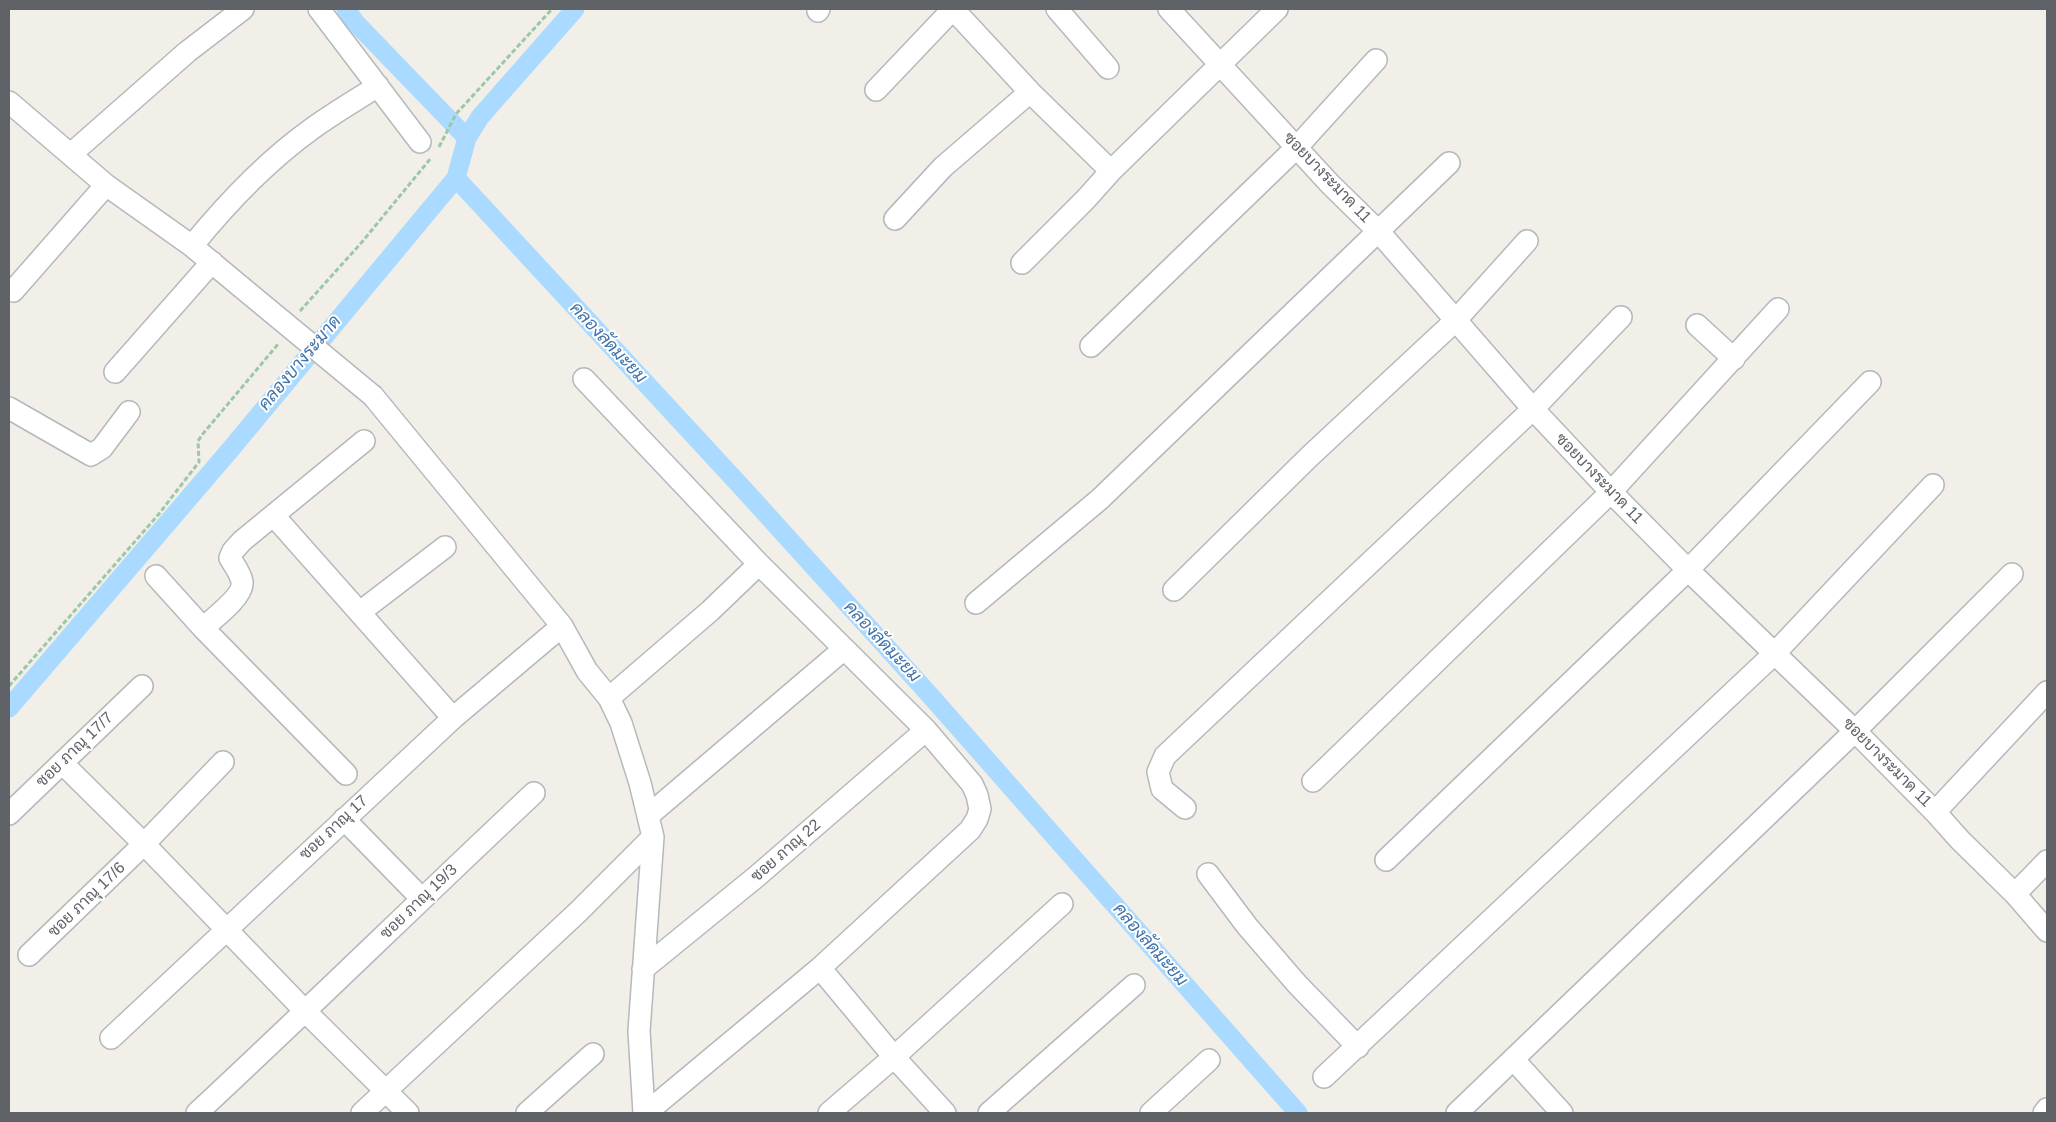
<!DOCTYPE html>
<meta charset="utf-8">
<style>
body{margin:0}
#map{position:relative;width:2056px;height:1122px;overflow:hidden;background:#f1efe8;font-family:Helvetica,sans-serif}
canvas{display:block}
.frame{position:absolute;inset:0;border:10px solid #5f6368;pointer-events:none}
</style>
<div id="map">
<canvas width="2056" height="1122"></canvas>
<div class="frame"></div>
</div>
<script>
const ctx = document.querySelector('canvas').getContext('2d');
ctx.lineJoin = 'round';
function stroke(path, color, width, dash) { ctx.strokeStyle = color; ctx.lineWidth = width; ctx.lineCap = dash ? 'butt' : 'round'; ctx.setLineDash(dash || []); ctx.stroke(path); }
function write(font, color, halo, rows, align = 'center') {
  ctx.font = font + ' Helvetica,Sarabun,sans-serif'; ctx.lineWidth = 4; ctx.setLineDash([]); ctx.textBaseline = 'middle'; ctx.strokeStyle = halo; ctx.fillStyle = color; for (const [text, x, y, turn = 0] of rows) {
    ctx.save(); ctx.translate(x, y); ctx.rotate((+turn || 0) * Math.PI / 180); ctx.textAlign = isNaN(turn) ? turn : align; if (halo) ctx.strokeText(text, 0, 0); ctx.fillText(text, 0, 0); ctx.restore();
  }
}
const canal = new Path2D(`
 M346 9 355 22 467 138
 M456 178 748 494 928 693 1298 1113
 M9 708 230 450 456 178 467 138 480 117 575 9`);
const path = new Path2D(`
 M439 147 456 114 552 9
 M300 311 362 242 431 158
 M9 686 158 515 199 462 198 441 202 435 279 343`);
const minor = new Path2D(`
 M319 9 420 142
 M953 9 1030 92 1111 171 1277 9
 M1057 9 1108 68
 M1169 9 1330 184 1379 232 1533 409 1611 492 1688 570 1855 731 1935 812 1960 840 2015 894 2047 931
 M818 11 819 9
 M876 90 953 9
 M9 102 106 185 192 246 240 286
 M71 154 187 52 243 9
 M895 219 943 167 1030 92
 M192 246C227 203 268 160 313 128 334 113 356 100 378 86
 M1022 263 1086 199 1111 171
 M13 291 106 185
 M1697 325 1734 359
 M1091 346 1297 147 1376 60
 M115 372 212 262
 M584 379 759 564 926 730 972 784 977 795 980 809 977 819 970 830 820 968 646 1113
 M373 396 562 626 587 671 609 698 621 723 640 783 653 837 639 1031 644 1113
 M9 408 91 455 102 448 129 412
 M274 516 453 718
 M156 576 203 628 346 774
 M1174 590 1310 456 1455 321 1527 241
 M976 603 1100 499 1449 163
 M360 612 445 547
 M203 628C213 619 244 596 242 582 241 574 234 565 230 558L233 551 242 541 364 441
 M609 698 710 611 759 564
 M62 763 144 844 306 1012 408 1113
 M1313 781 1611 492 1778 309
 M1185 808 1162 789 1158 772 1165 756 1533 409 1621 317
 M1935 812 2047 692
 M9 814 142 686
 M649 815 844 649
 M344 819 422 899
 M1386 860 1688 570 1870 382
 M1208 874 1247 926 1297 984 1358 1047
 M2015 894 2047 861
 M29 955 144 844 223 762
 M820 968 894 1057 945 1113
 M643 969 756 877 926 730
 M111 1038 453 718 562 626
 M1513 1059 1562 1113
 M1324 1077 1775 653 1933 485
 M197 1113C310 1008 421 899 534 793
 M362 1113 578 912 653 837
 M527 1113 593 1054
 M829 1113 894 1057 1062 904
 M989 1113 1134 985
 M1151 1113 1209 1060
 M1457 1113 1855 731 2012 574
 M2044 1113 2047 1109`);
const minorBridge = new Path2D(`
 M240 286 373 396`);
const streetNames = [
 ["ซอยบางระมาด 11",1327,178,46],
 ["ซอยบางระมาด 11",1599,479,46],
 ["ซอย ภาณุ 17/7",75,750,-44],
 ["ซอยบางระมาด 11",1887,763,45],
 ["ซอย ภาณุ 17",334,828,-43],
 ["ซอย ภาณุ 22",786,851,-41],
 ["ซอย ภาณุ 17/6",87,900,-44],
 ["ซอย ภาณุ 19/3",419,902,-44]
];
const waterNames = [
 ["คลองลัดมะยม",608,343,47],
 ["คลองบางระมาด",300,363,-50],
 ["คลองลัดมะยม",882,642,47],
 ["คลองลัดมะยม",1150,945,49]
];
stroke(canal, '#aadaff', 19);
stroke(minor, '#b5b8bc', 24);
stroke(path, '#9cc7a9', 3, [5, 2.5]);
stroke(minor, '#fff', 21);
stroke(minorBridge, '#b5b8bc', 24, []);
stroke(minorBridge, '#fff', 21);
write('16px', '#5f6368', '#fff', streetNames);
write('italic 18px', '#4174aa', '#fff', waterNames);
</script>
